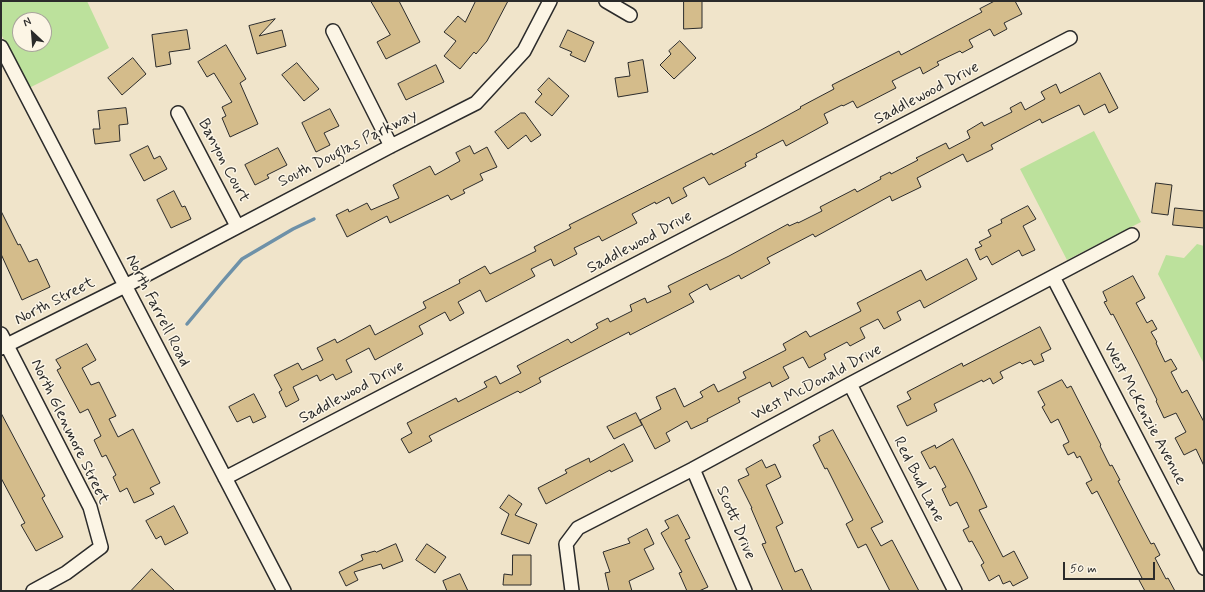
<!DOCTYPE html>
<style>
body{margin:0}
#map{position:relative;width:1205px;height:592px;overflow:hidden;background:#f0e4ca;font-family:Mynerve,sans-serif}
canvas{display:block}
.frame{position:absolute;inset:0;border:2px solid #2b2b2b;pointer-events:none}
.north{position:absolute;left:12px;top:12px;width:40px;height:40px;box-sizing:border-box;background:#fcf5e5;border:1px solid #a8a49b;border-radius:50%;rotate:334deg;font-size:11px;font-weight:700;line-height:16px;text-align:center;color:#2b2b2b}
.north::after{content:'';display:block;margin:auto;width:14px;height:18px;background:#2b2b2b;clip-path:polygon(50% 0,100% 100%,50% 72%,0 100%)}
.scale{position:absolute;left:1063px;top:562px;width:92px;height:18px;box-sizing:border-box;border:2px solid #2b2b2b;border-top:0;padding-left:5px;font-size:12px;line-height:14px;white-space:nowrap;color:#2b2b2b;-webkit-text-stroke:3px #fcf5e5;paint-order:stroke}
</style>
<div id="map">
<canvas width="1205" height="592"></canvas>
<div class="frame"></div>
<div class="north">N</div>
<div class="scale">50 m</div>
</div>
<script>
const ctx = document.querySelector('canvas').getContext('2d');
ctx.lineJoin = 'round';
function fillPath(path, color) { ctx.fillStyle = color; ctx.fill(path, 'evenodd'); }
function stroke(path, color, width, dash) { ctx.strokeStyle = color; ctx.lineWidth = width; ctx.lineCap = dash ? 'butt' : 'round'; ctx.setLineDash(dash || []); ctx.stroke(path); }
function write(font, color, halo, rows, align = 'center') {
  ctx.font = font + ' Mynerve,sans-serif'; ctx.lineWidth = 3; ctx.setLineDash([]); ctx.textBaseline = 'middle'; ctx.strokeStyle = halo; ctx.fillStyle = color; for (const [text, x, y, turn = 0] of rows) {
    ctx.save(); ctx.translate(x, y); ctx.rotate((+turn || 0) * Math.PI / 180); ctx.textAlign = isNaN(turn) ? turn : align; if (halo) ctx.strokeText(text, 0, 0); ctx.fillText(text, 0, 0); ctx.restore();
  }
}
const green = new Path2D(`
 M1 1H87L109 48 29 88 1 34ZM20 20H44V44H20Z
 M1094 131 1141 222 1067 260 1020 169Z
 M1197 244 1204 246V364L1158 274 1166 255 1184 258Z`);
const stream = new Path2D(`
 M187 324 222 282 242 259 293 229 314 219`);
const building = new Path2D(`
 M371 1H399L420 42 386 59 377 42 390 35Z
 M476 1H508L487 41 476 54 474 52 460 69 444 56 456 41 444 32 458 16 465 22Z
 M684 1H702V28L684 29Z
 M995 1H1015L1022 14 1004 23 1007 29 994 36 990 29 969 40 973 47 962 53 960 51 937 62 939 65 923 74 920 67 892 81 896 88 857 108 853 101 843 106 842 105 824 114 828 123 786 146 783 140 756 154 757 157 745 163 746 166 709 185 704 177 683 188 687 196 672 204 669 197 656 204 655 202 632 214 637 223 602 241 599 236 574 248 577 254 554 266 551 259 531 269 535 276 486 302 480 290 458 302 464 313 450 321 445 312 419 326 423 334 375 360 369 348 346 360 352 372 336 380 333 374 320 381 317 375 293 387 299 400 286 407 279 392 282 390 274 375 298 363 302 370 323 360 317 348 335 339 337 343 370 325 375 335 426 308 423 302 460 283 459 280 485 266 490 274 536 251 534 247 571 228 569 225 712 153 713 155 761 130 801 108 800 107 834 89 832 85 899 51 901 55 982 12 980 9Z
 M275 19 259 36 282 30 286 46 257 54 249 26Z
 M187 30 190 49 169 52 171 64 156 67 152 35Z
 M568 30 594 42 585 62 570 55 572 52 560 47Z
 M680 41 696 58 674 79 660 65 671 54 669 51Z
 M226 45 246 79 240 83 258 124 230 137 222 118 226 116 222 107 232 102 214 73 207 77 198 62Z
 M133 58 146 74 122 95 108 78Z
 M643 60 648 92 618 97 615 78 630 76 628 63Z
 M297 63 319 89 304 101 282 75Z
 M436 65 444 82 406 100 398 84Z
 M1100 73 1118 108 1109 113 1105 104 1084 115 1079 105 1042 123 1040 119 991 145 993 149 967 162 963 154 917 178 921 187 892 201 890 196 815 237 813 234 767 258 770 263 741 279 739 275 710 290 707 284 689 294 694 302 630 335 629 332 539 378 541 382 520 393 518 391 429 436 432 441 409 453 401 439 412 433 407 423 456 398 458 402 487 387 484 382 496 376 500 384 521 373 517 366 568 339 571 343 598 328 596 324 608 318 610 322 632 311 630 305 645 298 647 303 671 292 668 286 729 256 788 224 789 226 798 222V223L822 211 820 207 855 189 857 192 881 179 880 177 890 172 891 174 918 160 916 158 946 143 949 149 970 138 967 131 982 122 984 126 1012 112 1010 108 1021 102 1025 110 1045 99 1041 92 1056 84 1060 93Z
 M549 78 569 96 552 116 535 102 542 94 538 90Z
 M126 108 128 124 119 125 120 141 95 144 93 129H100L98 111Z
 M330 109 339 126 324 133 330 145 316 152 302 123Z
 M521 113H525L541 135 531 142 526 135 508 149 495 132Z
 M148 146 154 159 160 156 167 169 144 181 130 155Z
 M470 146 474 154 487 147 497 167 480 174 483 180 463 190 465 193 451 200 448 195 390 223 387 216 347 237 336 215 348 209 349 212 367 203 371 210 399 198 393 185 430 166 435 175 460 161 456 153Z
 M278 148 287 165 267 175 269 178 255 185 245 165Z
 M1156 183 1172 185 1168 215 1152 213Z
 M174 191 182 207 185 206 191 219 171 228 157 200Z
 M1028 206 1036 219 1023 226 1035 250 1022 256 1019 250 992 265 987 256 980 260 975 249 982 246 979 242 991 236 988 230 1002 223 1001 220Z
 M1175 208 1204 211V228L1173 225Z
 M1 211 18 245 20 244 29 262 37 259 50 287 22 300 1 254Z
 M967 259 977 279 924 308 920 300 897 312 901 320 884 329 878 319 860 328 865 338 850 346 847 342 824 354 826 359 809 368 803 357 783 367 789 378 772 387 770 382 738 398 740 402 707 419 708 421 691 429 687 421 666 433 670 441 655 449 640 420 661 409 656 397 675 388 684 407 703 397 700 392 714 384 718 392 746 378 743 372 786 350 783 344 806 331 810 337 861 311 857 303 921 270 926 280Z
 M1133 276 1145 298 1136 303 1147 323 1152 320 1157 329 1151 332 1157 342 1156 343 1165 362 1171 359 1177 369 1171 372 1182 393 1187 390 1204 422V466L1196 449 1184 455 1175 438 1186 432 1176 413 1164 418 1156 401 1157 400 1138 362 1113 314 1111 315 1104 302 1107 301 1103 292Z
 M1040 327 1051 349 1041 354 1044 361 1034 365 1031 360 1022 364 1020 362 1000 372 1003 378 993 384 990 378 983 382 982 380 934 404 937 411 907 426 897 406 911 399 907 392 962 363 963 366Z
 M87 344 96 360 82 368 91 385 99 382 116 416 109 419 118 437 133 429 160 483 150 488 154 494 134 503 127 488 120 492 113 477 116 475 106 455 102 457 94 440 101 436 88 409 80 413 57 370 61 368 56 360Z
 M1062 380 1067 388 1071 386 1101 445 1100 446 1110 466 1112 465 1120 480 1118 481 1143 529 1151 544 1154 543 1160 555 1155 558 1166 579 1168 578 1175 591H1145L1139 580 1142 578 1097 491 1092 494 1086 483 1092 480 1080 456 1077 458 1074 452 1068 455 1063 445 1069 442 1058 419 1051 423 1042 407 1045 405 1038 392Z
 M254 394 266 417 253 423 250 416 237 422 229 407Z
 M1 413 45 496 42 498 63 537 36 551 21 525 25 523 1 478Z
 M636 413 642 425 614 439 607 427Z
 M833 430 883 522 871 528 881 546 892 540 919 591H890L866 544 858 548 846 524 853 520 827 468 825 469 813 445 820 441 819 437Z
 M953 439 972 476 987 507 979 510 1003 557 1014 551 1028 578 1013 586 1010 581 1003 584 999 575 989 581 981 565 984 563 972 541 969 542 963 530 969 527 957 502 950 506 942 489 946 487 935 466 930 469 921 452 935 445 936 448Z
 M624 444 633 461 611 472 610 470 546 504 538 488 567 473 565 470 589 458 590 462Z
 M762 460 766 468 775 464 781 477 766 485 783 523 776 527 795 572 802 569 812 591H783L762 544 766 543 751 508H752L738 480 749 475 746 469Z
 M509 495 522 504 515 515 537 524 529 544 501 534 509 514 500 508Z
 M174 506 188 533 165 545 161 536 156 539 146 521Z
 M678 515 690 538 685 540 708 587 699 591H687L679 573 682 572 661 533 669 528 665 521Z
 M647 529 654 544 644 549 654 569 629 581 632 591H609L605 573 610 572 603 552 630 543 628 539Z
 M396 544 403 561 383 569 381 564 354 572 358 580 346 586 339 572 363 560 361 555 375 551 376 552Z
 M427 544 446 557 435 573 416 560Z
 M513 555H531V585H503L504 574 512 575Z
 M152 569 175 591H131Z
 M460 574 468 591H447L443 581Z`);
const minor = new Path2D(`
 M606 1 630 15
 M333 31 391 146
 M1 47 284 591
 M178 113 237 226
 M1053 277 1204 568
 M1 334 90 507 101 547 66 573 33 591
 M1 348 125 286 391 146 476 103 524 51 550 1
 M850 384 955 591
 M693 469 745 591
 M225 478 1070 38
 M572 591 566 544 578 528 693 469 850 384 1132 235`);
const streetNames = [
 ["Saddlewood Drive",927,94,-28],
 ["South Douglas Parkway",348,149,-27],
 ["Banyon Court",223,161,62],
 ["Saddlewood Drive",640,243,-28],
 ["North Street",55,302,-27],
 ["North Farrell Road",157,311,63],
 ["West McDonald Drive",817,383,-28],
 ["Saddlewood Drive",352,393,-28],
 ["West McKenzie Avenue",1144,414,62],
 ["North Glenmore Street",69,432,64],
 ["Red Bud Lane",918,480,63],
 ["Scott Drive",735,523,67]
];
fillPath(green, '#bce19c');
stroke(stream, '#6e91a8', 3.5);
fillPath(building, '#d4bc8b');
stroke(building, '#2b2b2b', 1);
stroke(minor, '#2b2b2b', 16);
stroke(minor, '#fcf5e5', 13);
write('16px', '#2b2b2b', '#fcf5e5', streetNames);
</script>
